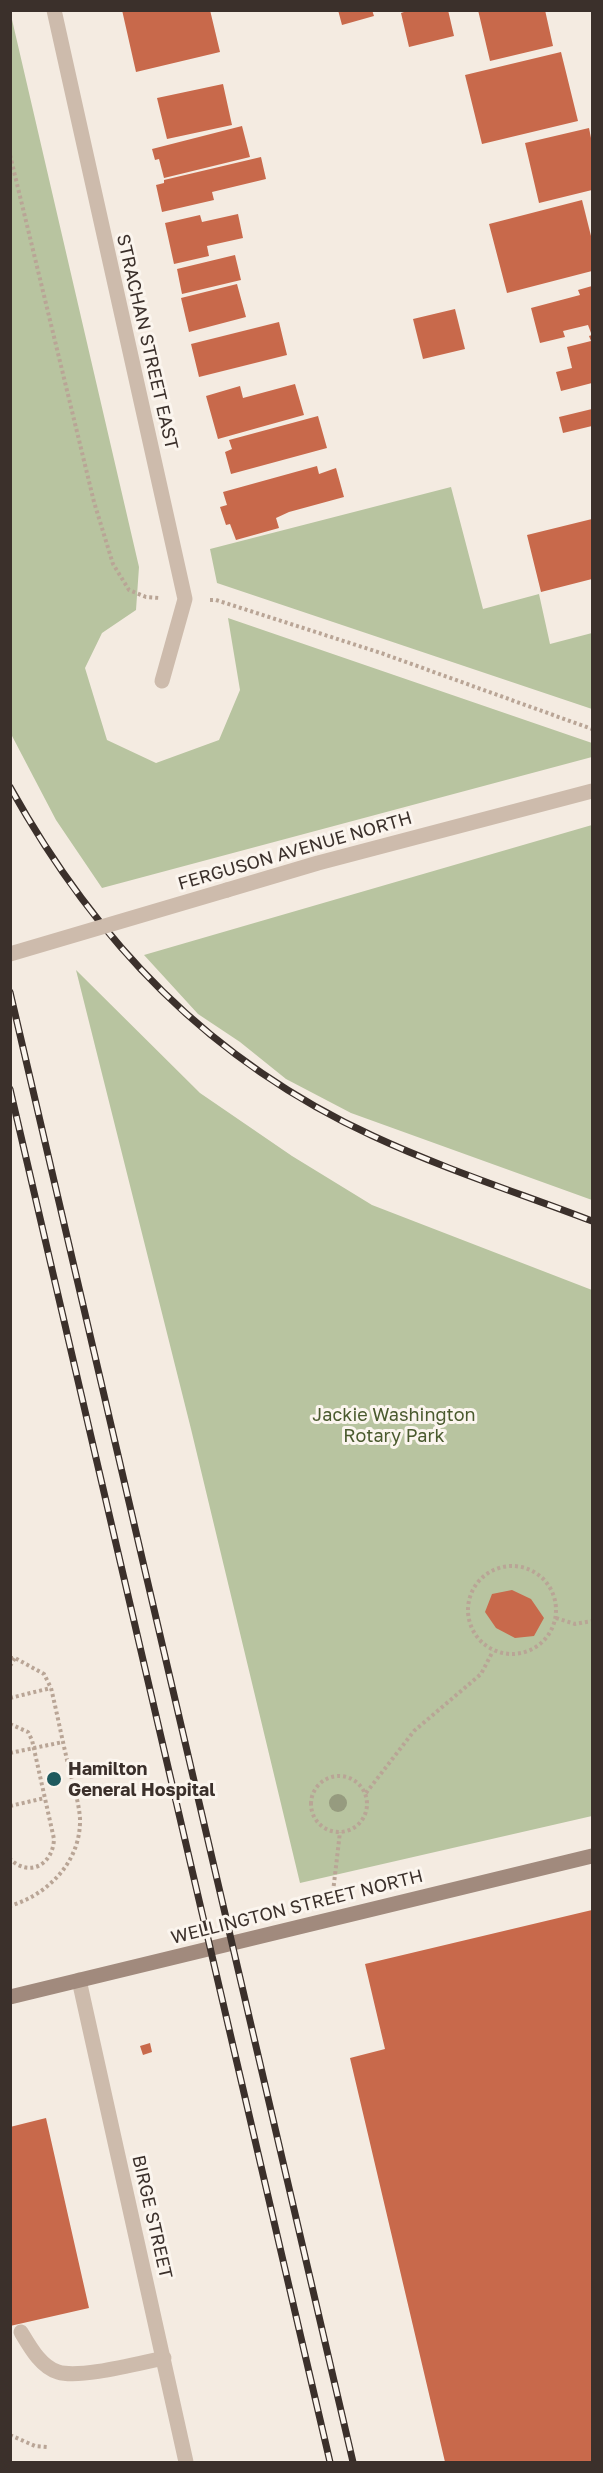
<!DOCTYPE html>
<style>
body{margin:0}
#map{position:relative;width:603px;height:2473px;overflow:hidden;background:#f4ebe1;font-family:"Golos Text",sans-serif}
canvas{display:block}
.frame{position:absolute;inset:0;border:12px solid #3b302b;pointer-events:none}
</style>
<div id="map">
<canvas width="603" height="2473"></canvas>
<div class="frame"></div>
</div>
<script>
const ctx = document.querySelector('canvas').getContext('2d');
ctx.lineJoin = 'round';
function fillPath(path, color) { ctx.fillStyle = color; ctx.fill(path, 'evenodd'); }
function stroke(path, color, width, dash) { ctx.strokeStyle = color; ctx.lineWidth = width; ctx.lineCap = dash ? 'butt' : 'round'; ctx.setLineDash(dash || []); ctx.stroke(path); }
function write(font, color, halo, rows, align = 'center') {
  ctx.font = font + ' "Golos Text",sans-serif'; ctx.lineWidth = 6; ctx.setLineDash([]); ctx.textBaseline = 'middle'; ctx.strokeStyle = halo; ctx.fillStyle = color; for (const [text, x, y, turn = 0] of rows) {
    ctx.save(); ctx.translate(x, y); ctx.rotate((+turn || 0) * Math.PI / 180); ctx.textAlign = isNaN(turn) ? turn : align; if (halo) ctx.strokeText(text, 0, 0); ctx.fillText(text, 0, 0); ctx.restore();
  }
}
const green = new Path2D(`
 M10 11 139 567 136 610 102 633 85 668 107 740 156 763 219 740 240 690 228 618 592 743V757L102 888 56 820 11 734Z
 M451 487 483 609 539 594 550 644 592 633V709L217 583 210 549Z
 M592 825V1200L351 1113 286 1079 240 1042 198 1014 144 955Z
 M76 970 200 1093 292 1156 372 1205 592 1290V1816L300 1883 191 1429Z`);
const building = new Path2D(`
 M122 10H210L220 52 136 72Z
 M338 10H372L374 16 342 25Z
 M410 10H448L454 36 409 47 401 13Z
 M478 10H545L553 46 490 61Z
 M561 52 578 121 482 144 465 75Z
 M223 84 232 125 167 139 157 98Z
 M242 126 250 157 164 178 159 159 155 160 152 149Z
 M589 128 592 143V190L539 203 525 143Z
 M261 157 266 179 212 192 214 200 162 212 156 185 164 183V180Z
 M582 200 592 240V271L507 293 489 224Z
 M238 214 243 238 207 246 209 256 174 264 165 223 200 215 202 222Z
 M235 255 241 280 182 294 177 269Z
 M237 284 246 317 189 332 181 298Z
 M592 286V333H591L588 325 563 331 565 337 540 343 531 308 580 295 578 290Z
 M455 309 465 349 423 359 413 319Z
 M279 322 287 355 199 377 191 344Z
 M592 335V383L561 391 556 372 572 368 567 347 591 341 589 336Z
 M295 384 304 415 218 439 206 396 240 386 243 398Z
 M592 409V426L563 433 559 417Z
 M318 416 327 448 231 474 225 452 232 449 229 440Z
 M317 466 319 474 336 468 344 497 289 512 276 518 279 528 236 540 230 524 226 525 220 507 227 505 223 492Z
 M592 519V579L541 592 527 535Z
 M512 1590 531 1599 544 1618 534 1636 515 1638 496 1628 485 1612 492 1594Z
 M592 1910V2462H445L350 2058 385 2049 365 1964Z
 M150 2043 152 2052 143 2055 140 2046Z
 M46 2118 89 2308 10 2326V2127Z`);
const path = new Path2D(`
 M10 155 94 502 113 564 129 590 146 597 160 598
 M210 600H216L381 653 592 729
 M468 1610a44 44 0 1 1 88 0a44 44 0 1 1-88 0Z
 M556 1618 575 1624 592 1621
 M10 1658H15L44 1674 51 1688C57 1713 62 1739 68 1764 72 1782 79 1801 80 1819 81 1861 49 1894 10 1906
 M10 1666 15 1658
 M10 1698 51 1688
 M10 1724 28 1732 32 1740 54 1839C53 1864 30 1878 10 1859
 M10 1753 63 1742
 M311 1804a28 28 0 1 1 56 0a28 28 0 1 1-56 0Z
 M366 1793 414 1731 481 1674 493 1651
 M10 1806 45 1798
 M333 1892 340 1832
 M10 2435 35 2446 47 2447`);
const service = new Path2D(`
 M21 2332C30 2347 41 2367 58 2372 80 2379 139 2363 164 2358`);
const minor = new Path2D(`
 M54 10 185 599 162 681
 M227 890 318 863 592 791
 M79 1980 186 2462`);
const secondary = new Path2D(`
 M10 1997 592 1856`);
const rail = new Path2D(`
 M10 787C96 942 210 1061 373 1136 444 1169 519 1193 592 1221
 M10 992 353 2462
 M10 1089 330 2462`);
const minorBridge = new Path2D(`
 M10 954 227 890`);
const trees = [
 [338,1803]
];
const markers = [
 [54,1779,8,"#1f5a5e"]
];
const streetNames = [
 ["STRACHAN STREET EAST",147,342,77],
 ["FERGUSON AVENUE NORTH",295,851,-16],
 ["WELLINGTON STREET NORTH",297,1907,-14],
 ["BIRGE STREET",152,2217,77]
];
const parkNames = [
 ["Jackie Washington",394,1415],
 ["Rotary Park",394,1436]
];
const poiNames = [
 ["Hamilton",68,1769],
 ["General Hospital",68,1790]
];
fillPath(green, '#b8c4a0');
fillPath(building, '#c8694b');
stroke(path, '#b9a596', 4, [3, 3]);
stroke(service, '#cdbbac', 15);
stroke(minor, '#cdbbac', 15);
stroke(secondary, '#a18a7d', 15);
stroke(rail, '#3b302b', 7);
stroke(rail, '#fbf5ee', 4.5, [14]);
stroke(minorBridge, '#cdbbac', 15);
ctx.fillStyle = '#969b7f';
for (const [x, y] of trees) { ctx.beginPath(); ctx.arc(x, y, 9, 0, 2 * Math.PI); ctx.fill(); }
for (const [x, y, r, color] of markers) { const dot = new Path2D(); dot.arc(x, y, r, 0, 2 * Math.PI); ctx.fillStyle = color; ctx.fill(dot); stroke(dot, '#fbf5ee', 2); }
write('18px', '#3b302b', '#fbf5ee', streetNames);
write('18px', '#4a5a2e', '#fbf5ee', parkNames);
write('bold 18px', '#3b302b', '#fbf5ee', poiNames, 'left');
</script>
